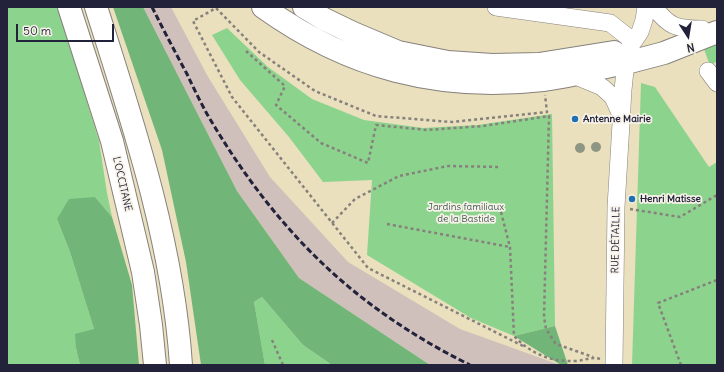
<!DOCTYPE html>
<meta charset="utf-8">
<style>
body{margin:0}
#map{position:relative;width:724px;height:372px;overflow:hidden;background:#eae0bd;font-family:Delius,sans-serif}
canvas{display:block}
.frame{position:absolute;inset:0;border:8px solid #22223b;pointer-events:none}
.north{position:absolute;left:668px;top:16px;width:40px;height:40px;-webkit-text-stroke:3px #f7f3e8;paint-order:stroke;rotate:168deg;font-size:11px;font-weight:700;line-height:16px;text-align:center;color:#22223b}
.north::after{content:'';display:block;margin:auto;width:14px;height:18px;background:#22223b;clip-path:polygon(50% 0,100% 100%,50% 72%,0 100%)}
.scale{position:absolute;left:16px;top:24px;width:98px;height:18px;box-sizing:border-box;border:2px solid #22223b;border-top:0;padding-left:5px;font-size:12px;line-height:14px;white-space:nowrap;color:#22223b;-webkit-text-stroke:3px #f7f3e8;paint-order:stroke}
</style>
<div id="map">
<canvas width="724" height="372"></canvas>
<div class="frame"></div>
<div class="north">N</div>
<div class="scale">50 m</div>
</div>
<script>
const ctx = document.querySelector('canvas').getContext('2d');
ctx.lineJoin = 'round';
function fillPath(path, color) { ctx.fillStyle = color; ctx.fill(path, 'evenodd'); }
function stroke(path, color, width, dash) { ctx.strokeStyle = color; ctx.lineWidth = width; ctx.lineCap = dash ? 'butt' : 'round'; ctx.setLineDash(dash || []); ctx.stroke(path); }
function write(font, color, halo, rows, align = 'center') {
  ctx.font = font + ' Delius,sans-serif'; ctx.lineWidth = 3.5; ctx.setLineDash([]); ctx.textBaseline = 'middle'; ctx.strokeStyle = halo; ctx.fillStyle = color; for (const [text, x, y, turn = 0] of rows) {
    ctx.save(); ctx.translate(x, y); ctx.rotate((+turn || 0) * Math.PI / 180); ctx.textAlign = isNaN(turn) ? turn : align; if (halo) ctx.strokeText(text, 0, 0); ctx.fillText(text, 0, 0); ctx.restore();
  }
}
const industrial = new Path2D(`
 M143 7H171L207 75 270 177 348 262 460 329 560 365H430L299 278 237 191Z`);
const green = new Path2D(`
 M7 7H58L99 141 107 193 112 217 95 197 57 219 70 252 94 329 76 348 80 365H7Z
 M227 28 268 67 312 99 364 120 423 128 478 125 552 114 555 326 514 336 471 318 367 255 372 180 323 182 289 137 240 80 212 35Z
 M717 44V61L710 66 704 49Z
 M641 83 655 87 709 167 717 162V365H632Z
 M262 297 303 345 332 365H265L254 302Z`);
const forest = new Path2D(`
 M113 7H143L237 191 299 278 430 365H332L303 345 262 297 254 302 265 365H201L186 262 162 150Z
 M95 197 112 217 132 285 139 365H80L76 348 75 334 94 329 70 252 57 219 69 199Z
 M555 326 568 365H561L514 336Z`);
const path = new Path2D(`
 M246 51 285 86 276 105 321 143 368 163 376 125 427 130 483 126 549 116 544 317 546 329 556 344 593 357
 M630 209 680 217 717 195
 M501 212 510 247 514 336C531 354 551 362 575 361 585 361 590 356 600 359
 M332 223 355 199 399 176 448 166 501 167
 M387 224 510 247
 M272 340 283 365
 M523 346 368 268 232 97 193 21 216 8 259 52 315 91 376 116 452 122 547 112 545 95
 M681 365 658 303 717 280`);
const minor = new Path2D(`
 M496 7 610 23 633 41
 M654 7C669 27 677 29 702 29
 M708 71 717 83
 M573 75 602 87 613 97 621 115
 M614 365 616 207 623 90 627 51 640 32 644 20 646 7`);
const major = new Path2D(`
 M626 63 664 53 717 32`);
const highway = new Path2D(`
 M69 7 112 141 143 272 151 325 155 365
 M96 7C133 123 173 242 181 365
 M263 7C348 68 439 92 543 80 571 77 598 68 626 63
 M304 7 324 19 353 33 398 52 448 62 492 65 539 64 614 52`);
const rail = new Path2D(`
 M152 7C163 29 175 52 187 74 193 87 200 101 207 114 274 228 351 306 470 365`);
const trees = [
 [596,147],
 [580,148]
];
const markers = [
 [575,119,4,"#1f6fb2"],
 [632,199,4,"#1f6fb2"]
];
const poiNames = [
 ["Antenne Mairie",583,119],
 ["Henri Matisse",640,199]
];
const streetNames = [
 ["L'OCCITANE",122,184,77],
 ["RUE DÉTAILLE",616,240,-89]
];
const parkNames = [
 ["Jardins familiaux",466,207],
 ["de la Bastide",466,219]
];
fillPath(industrial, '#cfc0bb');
fillPath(green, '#8cd38d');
fillPath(forest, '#71b578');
stroke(minor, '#86817c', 18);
stroke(major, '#86817c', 24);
stroke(highway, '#86817c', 24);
stroke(path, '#86817c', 2.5, [3, 3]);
stroke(minor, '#fff', 17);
stroke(major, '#fff', 22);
stroke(highway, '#fff', 22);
stroke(rail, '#22223b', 3, [6, 3]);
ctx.fillStyle = '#8e9583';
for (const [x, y] of trees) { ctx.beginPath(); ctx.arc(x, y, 5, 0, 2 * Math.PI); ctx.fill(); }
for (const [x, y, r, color] of markers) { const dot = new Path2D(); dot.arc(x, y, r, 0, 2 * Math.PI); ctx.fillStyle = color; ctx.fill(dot); stroke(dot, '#f7f3e8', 1.5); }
write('bold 10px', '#22223b', '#f7f3e8', poiNames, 'left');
write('10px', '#22223b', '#f7f3e8', streetNames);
write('10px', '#425754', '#f7f3e8', parkNames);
</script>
